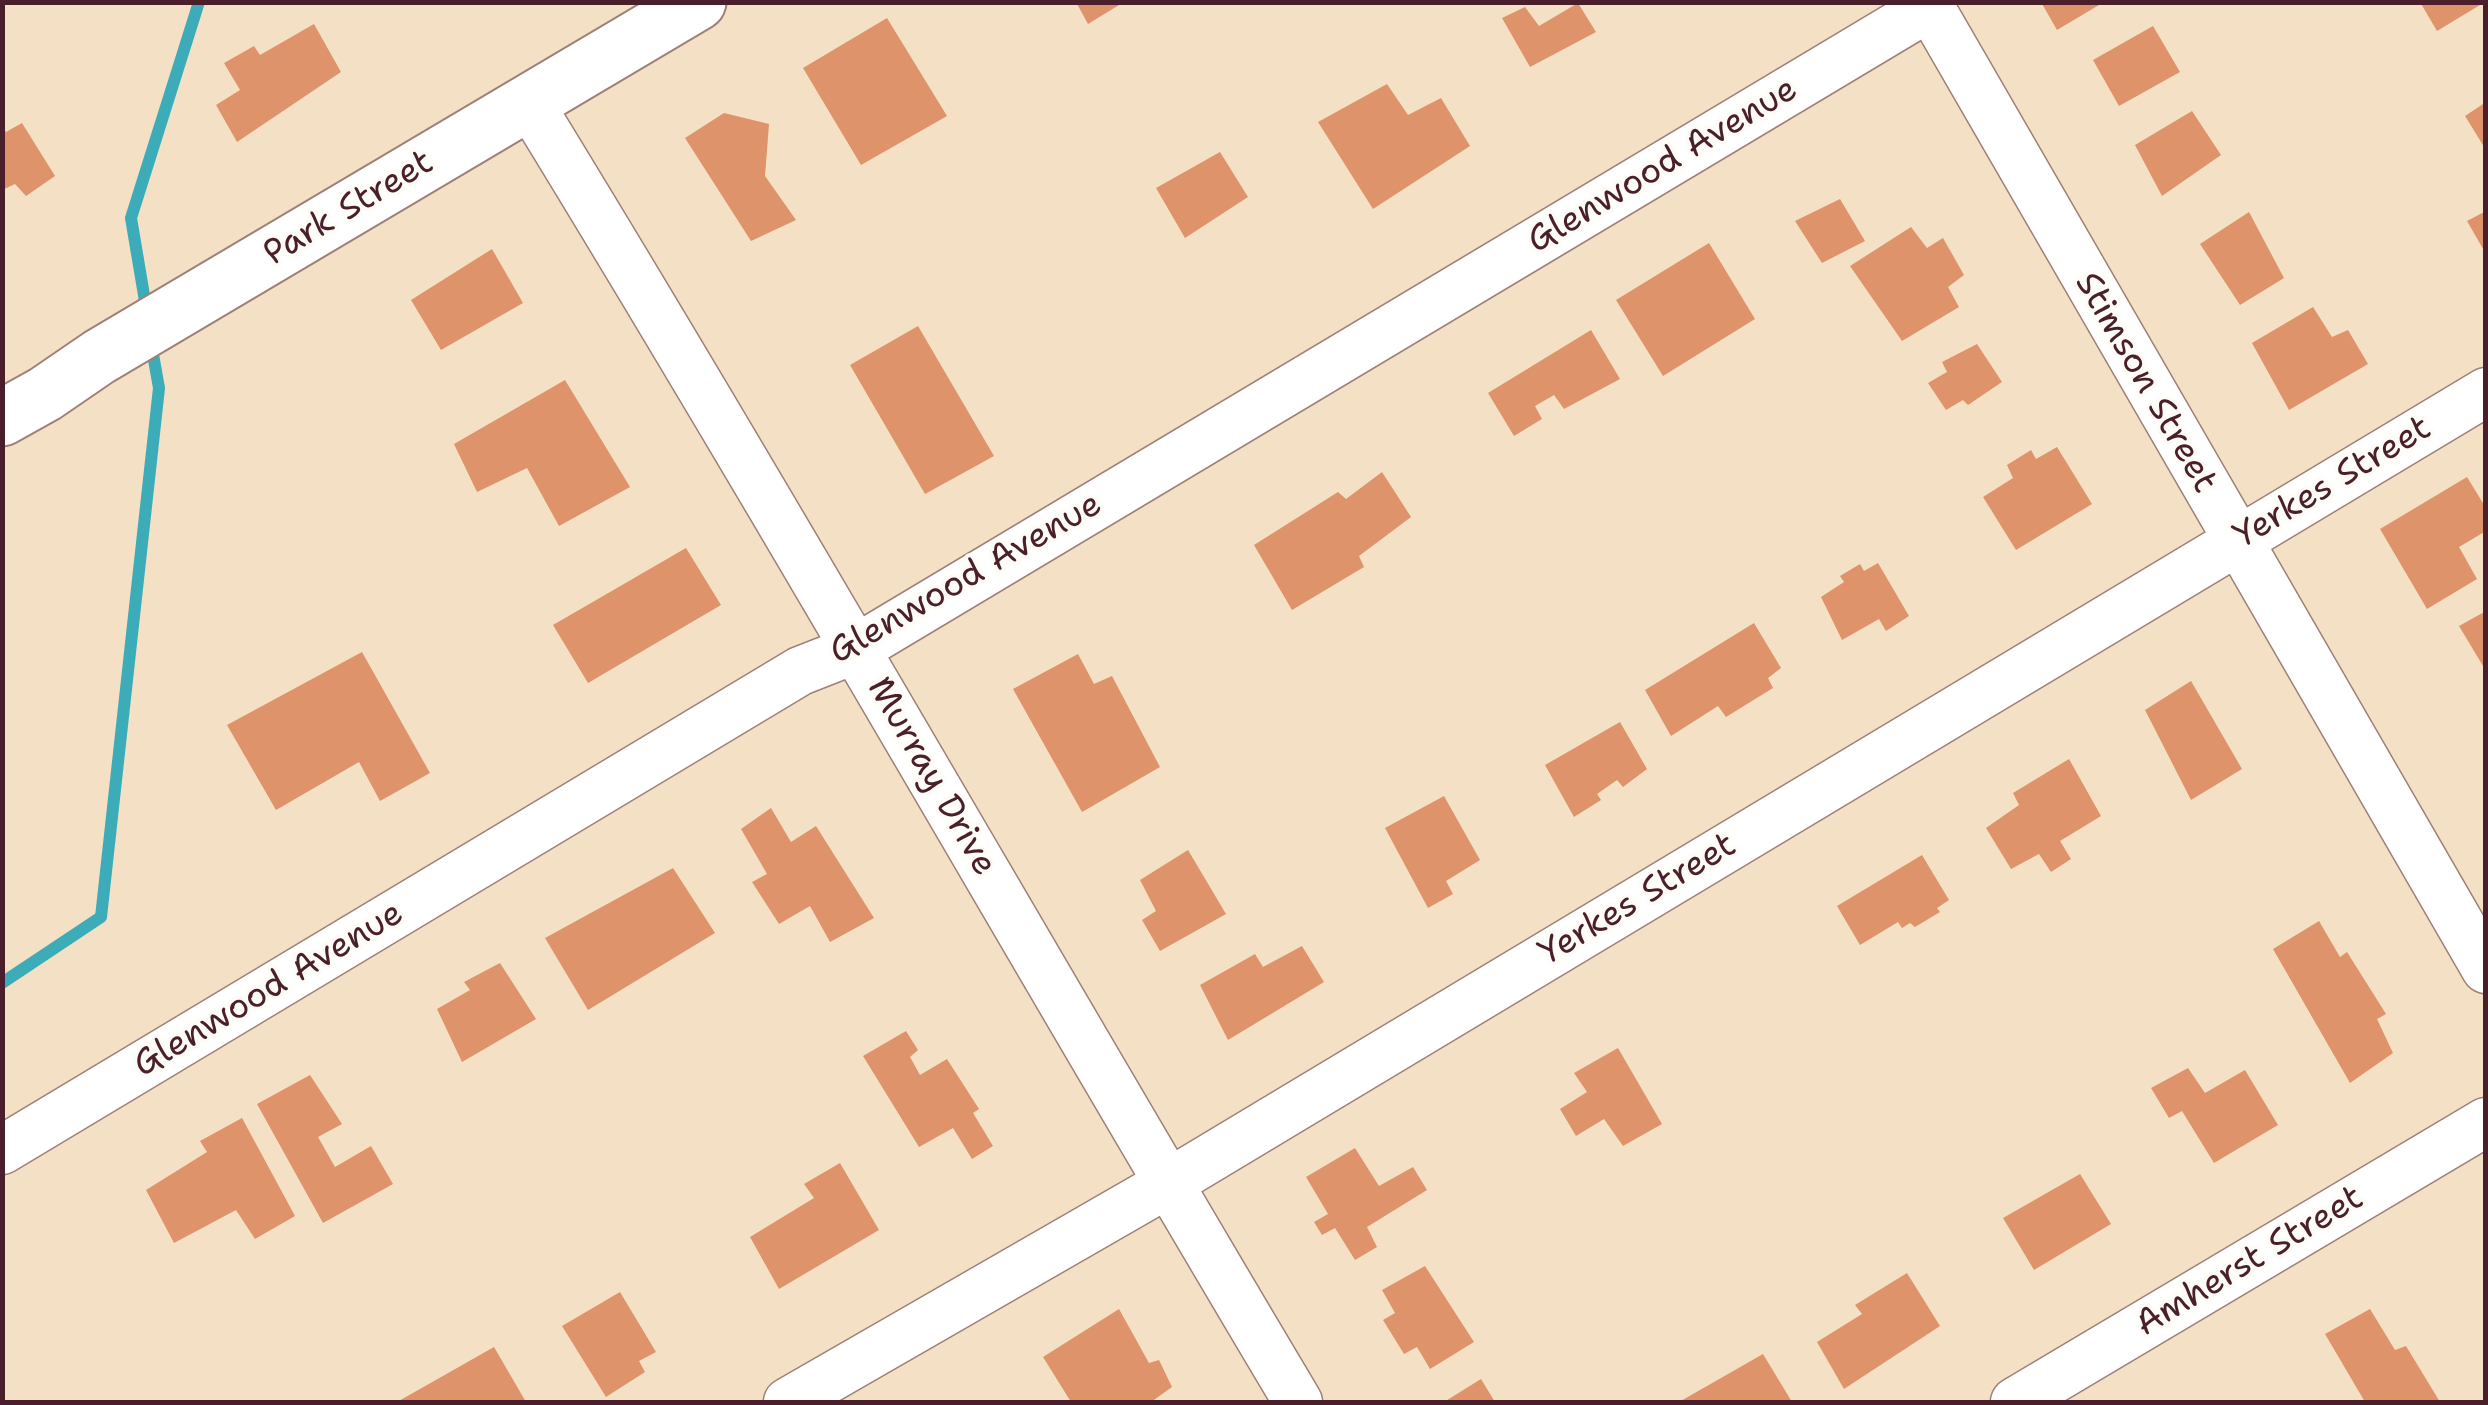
<!DOCTYPE html>
<style>
body{margin:0}
#map{position:relative;width:2488px;height:1405px;overflow:hidden;background:#f4e0c4;font-family:"Shantell Sans",sans-serif}
canvas{display:block}
.frame{position:absolute;inset:0;border:5px solid #4a1f2b;pointer-events:none}
</style>
<div id="map">
<canvas width="2488" height="1405"></canvas>
<div class="frame"></div>
</div>
<script>
const ctx = document.querySelector('canvas').getContext('2d');
ctx.lineJoin = 'round';
function stroke(path, color, width, dash) { ctx.strokeStyle = color; ctx.lineWidth = width; ctx.lineCap = dash ? 'butt' : 'round'; ctx.setLineDash(dash || []); ctx.stroke(path); }
function fillPath(path, color) { ctx.fillStyle = color; ctx.fill(path, 'evenodd'); }
function write(font, color, halo, rows, align = 'center') {
  ctx.font = font + ' "Shantell Sans",sans-serif'; ctx.lineWidth = 8; ctx.setLineDash([]); ctx.textBaseline = 'middle'; ctx.strokeStyle = halo; ctx.fillStyle = color; for (const [text, x, y, turn = 0] of rows) {
    ctx.save(); ctx.translate(x, y); ctx.rotate((+turn || 0) * Math.PI / 180); ctx.textAlign = isNaN(turn) ? turn : align; if (halo) ctx.strokeText(text, 0, 0); ctx.fillText(text, 0, 0); ctx.restore();
  }
}
const stream = new Path2D(`
 M147 313 131 218 199 2
 M2 983 101 917 159 388 151 343`);
const building = new Path2D(`
 M1076 2H1124L1088 24Z
 M2041 2H2104L2057 30Z
 M2420 2H2485L2437 31Z
 M1578 3 1596 32 1530 67 1502 18 1525 7 1539 26Z
 M887 18 947 116 861 165 803 68Z
 M314 24 341 72 237 142 216 105 240 90 224 63 254 46 260 55Z
 M2153 26 2180 72 2119 106 2093 60Z
 M1387 84 1408 115 1441 98 1470 146 1373 209 1318 122Z
 M2486 102V150L2465 116Z
 M2192 111 2221 155 2162 196 2135 145Z
 M724 113 769 124 765 176 796 220 751 241 685 138Z
 M22 123 55 176 26 196 15 184 2 190V126L6 132Z
 M1220 152 1248 197 1185 238 1156 188Z
 M1840 199 1865 241 1822 263 1795 221Z
 M2486 211V254L2467 221Z
 M2249 212 2284 278 2240 305 2200 244Z
 M1911 227 1927 248 1943 238 1964 275 1948 287 1959 307 1902 341 1850 266Z
 M1709 243 1755 319 1663 376 1616 300Z
 M492 249 523 303 441 350 411 300Z
 M2313 307 2332 337 2348 330 2368 364 2289 410 2252 343Z
 M918 326 994 456 925 494 850 365Z
 M1591 330 1620 379 1564 409 1554 395 1535 406 1542 419 1514 436 1488 393Z
 M1977 344 2002 382 1968 405 1963 400 1946 410 1928 383 1947 372 1942 362Z
 M565 380 630 487 559 526 527 468 477 492 454 444Z
 M2057 447 2092 504 2016 550 1983 497 2013 478 2007 465 2031 450 2036 459Z
 M1382 472 1411 517 1359 556 1364 567 1292 610 1254 545 1338 492 1346 499Z
 M2467 477 2486 508V531L2459 547 2477 579 2427 609 2380 529Z
 M686 548 721 605 588 683 553 625Z
 M1878 563 1909 616 1886 631 1879 619 1842 640 1821 597 1844 582 1840 576 1860 564 1864 571Z
 M2486 611V671L2459 626Z
 M1754 623 1781 668 1768 678 1773 688 1726 717 1718 706 1671 736 1645 690Z
 M362 652 430 773 380 801 359 762 276 810 227 725Z
 M1078 654 1094 684 1112 676 1160 767 1082 812 1013 689Z
 M2191 681 2242 769 2191 800 2145 710Z
 M1620 722 1647 769 1623 787 1617 780 1597 794 1601 800 1574 817 1545 765Z
 M2069 759 2101 816 2060 841 2071 859 2051 872 2039 854 2011 869 1986 828 2019 805 2013 793Z
 M1444 796 1480 860 1446 881 1453 894 1428 908 1385 828Z
 M771 808 791 842 816 826 874 918 830 942 810 906 779 924 752 882 767 874 741 829Z
 M1188 850 1226 914 1160 951 1142 920 1156 911 1140 880Z
 M1922 855 1949 900 1937 908 1940 912 1915 927 1910 923 1902 928 1898 922 1860 945 1837 906Z
 M673 868 715 933 588 1010 545 938Z
 M2319 921 2340 957 2347 952 2386 1014 2377 1019 2393 1053 2350 1083 2273 949Z
 M1302 946 1324 982 1228 1040 1200 985 1255 954 1263 967Z
 M500 963 536 1019 462 1062 437 1009 470 990 464 982Z
 M906 1031 918 1050 910 1057 920 1075 947 1059 979 1109 973 1113 993 1146 972 1159 953 1128 919 1147 863 1056Z
 M1618 1048 1662 1124 1623 1146 1604 1119 1576 1136 1560 1109 1587 1092 1574 1073Z
 M2188 1068 2205 1093 2245 1070 2278 1125 2214 1163 2182 1111 2169 1118 2151 1088Z
 M310 1075 342 1124 318 1137 335 1167 371 1146 393 1184 323 1223 257 1104Z
 M242 1118 295 1216 255 1239 236 1210 174 1243 146 1190 207 1152 200 1141Z
 M1355 1148 1379 1186 1413 1167 1427 1190 1367 1227 1377 1247 1355 1260 1335 1228 1322 1235 1314 1222 1328 1214 1306 1177Z
 M840 1163 879 1230 779 1289 750 1237 814 1198 804 1184Z
 M2080 1174 2111 1224 2034 1270 2003 1218Z
 M1425 1266 1474 1342 1430 1369 1417 1347 1404 1354 1383 1320 1395 1313 1382 1290Z
 M1907 1273 1940 1326 1844 1389 1817 1342 1862 1314 1855 1305Z
 M620 1292 656 1352 639 1361 645 1372 606 1397 562 1326Z
 M1119 1309 1149 1363 1159 1360 1172 1387 1151 1402H1071L1043 1357Z
 M2370 1309 2395 1350 2406 1346 2440 1402H2365L2325 1334Z
 M494 1347 526 1402H397Z
 M1763 1354 1792 1402H1679Z
 M1481 1379 1495 1402H1444Z`);
const minor = new Path2D(`
 M1927 2 2486 969
 M529 103C792 532 1040 970 1298 1402
 M2 1150 800 671 856 649 1929 7
 M788 1402 1167 1184 2486 392
 M2015 1402 2486 1122`);
const tertiary = new Path2D(`
 M2 418 45 394 99 357 698 2`);
const streetNames = [
 ["Glenwood Avenue",1663,166,-31],
 ["Park Street",349,209,-31],
 ["Stimson Street",2145,383,60],
 ["Yerkes Street",2333,483,-31],
 ["Glenwood Avenue",966,579,-30],
 ["Murray Drive",931,777,60],
 ["Yerkes Street",1638,900,-31],
 ["Glenwood Avenue",269,990,-31],
 ["Amherst Street",2250,1262,-31]
];
stroke(stream, '#3cacb9', 12);
fillPath(building, '#df936a');
stroke(minor, '#9f8078', 51);
stroke(tertiary, '#9f8078', 59);
stroke(minor, '#fff', 48);
stroke(tertiary, '#fff', 55);
write('35px', '#4a1f2b', '#fdfcf7', streetNames);
</script>
